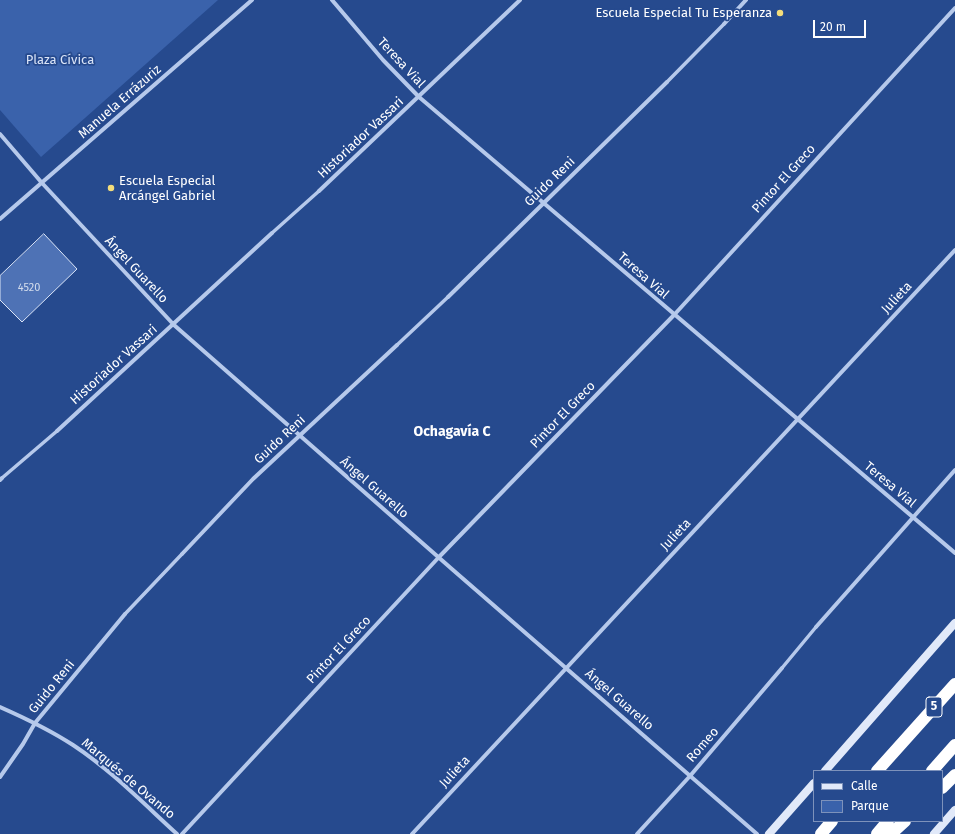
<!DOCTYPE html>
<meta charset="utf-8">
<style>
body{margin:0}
#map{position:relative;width:955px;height:834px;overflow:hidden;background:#264a8e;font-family:"Fira Sans",sans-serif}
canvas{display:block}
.legend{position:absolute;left:813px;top:770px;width:130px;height:52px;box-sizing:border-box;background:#264a8e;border:1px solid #7d92bb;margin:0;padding:5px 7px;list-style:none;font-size:12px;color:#fff}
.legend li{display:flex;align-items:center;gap:8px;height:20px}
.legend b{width:20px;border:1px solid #7d92bb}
.scale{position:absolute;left:813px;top:20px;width:53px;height:18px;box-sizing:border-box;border:2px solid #fff;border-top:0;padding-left:5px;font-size:12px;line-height:14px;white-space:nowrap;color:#fff;-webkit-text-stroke:3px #264a8e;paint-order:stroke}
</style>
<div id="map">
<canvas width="955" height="834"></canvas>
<ul class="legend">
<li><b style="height:5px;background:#e1e9f9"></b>Calle</li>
<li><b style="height:11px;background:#3a62ab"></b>Parque</li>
</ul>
<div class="scale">20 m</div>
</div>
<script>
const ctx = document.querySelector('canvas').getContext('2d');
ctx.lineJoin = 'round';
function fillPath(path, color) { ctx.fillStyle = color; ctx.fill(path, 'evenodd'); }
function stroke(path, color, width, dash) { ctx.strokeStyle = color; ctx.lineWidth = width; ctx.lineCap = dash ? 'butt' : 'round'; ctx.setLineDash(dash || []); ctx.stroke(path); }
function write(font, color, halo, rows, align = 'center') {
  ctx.font = font + ' "Fira Sans",sans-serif'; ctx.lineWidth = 3.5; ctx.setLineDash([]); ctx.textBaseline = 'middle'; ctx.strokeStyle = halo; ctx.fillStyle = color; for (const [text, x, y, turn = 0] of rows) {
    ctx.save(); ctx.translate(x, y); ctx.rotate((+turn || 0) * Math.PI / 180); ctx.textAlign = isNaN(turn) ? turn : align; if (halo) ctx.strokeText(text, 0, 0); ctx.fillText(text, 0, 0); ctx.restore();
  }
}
const green = new Path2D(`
 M0 0H218L41 157 0 110Z`);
const building = new Path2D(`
 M44 234 77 269 22 322 0 300V276Z`);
const pedestrian = new Path2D(`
 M667 82 724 24
 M272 233 319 191
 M397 345 448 297
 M2 478 57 431
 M125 614 182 554
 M782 668 816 627`);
const minor = new Path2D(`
 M332 0 383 60 419 97 955 553
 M724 24 746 0
 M0 134 42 183 174 325 453 570 757 834
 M319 191 520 0
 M0 219 252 0
 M448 297 667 82
 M57 431 272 233
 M0 480 2 478
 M182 554 253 479 397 345
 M816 627 955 470
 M0 707C25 718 50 730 73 745 111 770 144 804 177 834
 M0 777 23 744 35 723 125 614
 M182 834 439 557 674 315 955 8
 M412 834 955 250
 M637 834 690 776 782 668`);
const secondary = new Path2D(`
 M825 771 955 623
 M769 834 814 783
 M934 834 955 810`);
const motorway = new Path2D(`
 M877 771 955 684
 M932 771 955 745
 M942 788 955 775
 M821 834 832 821
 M877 834 888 821
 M891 834 905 821`);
const markers = [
 [780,13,4,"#f4dd7b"],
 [111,188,4,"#f4dd7b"]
];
const numberNames = [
 ["4520",29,288]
];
const shields = [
 [934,707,16]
];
const shieldNames = [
 ["5",934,707]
];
const poiNames = [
 ["Escuela Especial Tu Esperanza",772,13],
 ["Escuela Especial",119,181,"left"],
 ["Arcángel Gabriel",119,196,"left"]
];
const parkNames = [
 ["Plaza Cívica",60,60]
];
const streetNames = [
 ["Teresa Vial",401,63,47],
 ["Manuela Errázuriz",120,102,-41],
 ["Historiador Vassari",361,138,-43],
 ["Pintor El Greco",784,179,-48],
 ["Guido Reni",550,182,-44],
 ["Ángel Guarello",136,270,47],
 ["Teresa Vial",643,276,41],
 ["Julieta",897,298,-47],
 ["Historiador Vassari",114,365,-42],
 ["Pintor El Greco",563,415,-46],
 ["Guido Reni",280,440,-43],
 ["Teresa Vial",890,485,40],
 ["Ángel Guarello",374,488,41],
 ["Julieta",676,535,-47],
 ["Pintor El Greco",339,650,-47],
 ["Guido Reni",52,687,-51],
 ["Ángel Guarello",619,700,41],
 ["Romeo",703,745,-49],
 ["Julieta",455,772,-47],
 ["Marqués de Ovando",128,779,40]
];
const neighbourhoodNames = [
 ["Ochagavía C",452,432]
];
fillPath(green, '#3a62ab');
fillPath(building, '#4e72b5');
stroke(building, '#dbe5f8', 1);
stroke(pedestrian, '#b6c9eb', 3.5);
stroke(minor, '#b6c9eb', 4);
stroke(secondary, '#e1e9f9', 8);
stroke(motorway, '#fff', 12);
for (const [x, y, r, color] of markers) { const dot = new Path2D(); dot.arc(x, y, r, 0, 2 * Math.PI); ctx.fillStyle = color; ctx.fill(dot); stroke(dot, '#264a8e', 1.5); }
write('11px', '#d3dcec', null, numberNames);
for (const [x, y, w] of shields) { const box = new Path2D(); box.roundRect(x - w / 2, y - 10, w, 20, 3); ctx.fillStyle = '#264a8e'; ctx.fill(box); stroke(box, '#fff', 1); }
write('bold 12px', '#fff', null, shieldNames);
write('13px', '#fff', '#264a8e', poiNames, 'right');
write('13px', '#dbe5f8', '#264a8e', parkNames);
write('13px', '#fff', '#264a8e', streetNames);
write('bold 14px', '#fff', '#264a8e', neighbourhoodNames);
</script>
